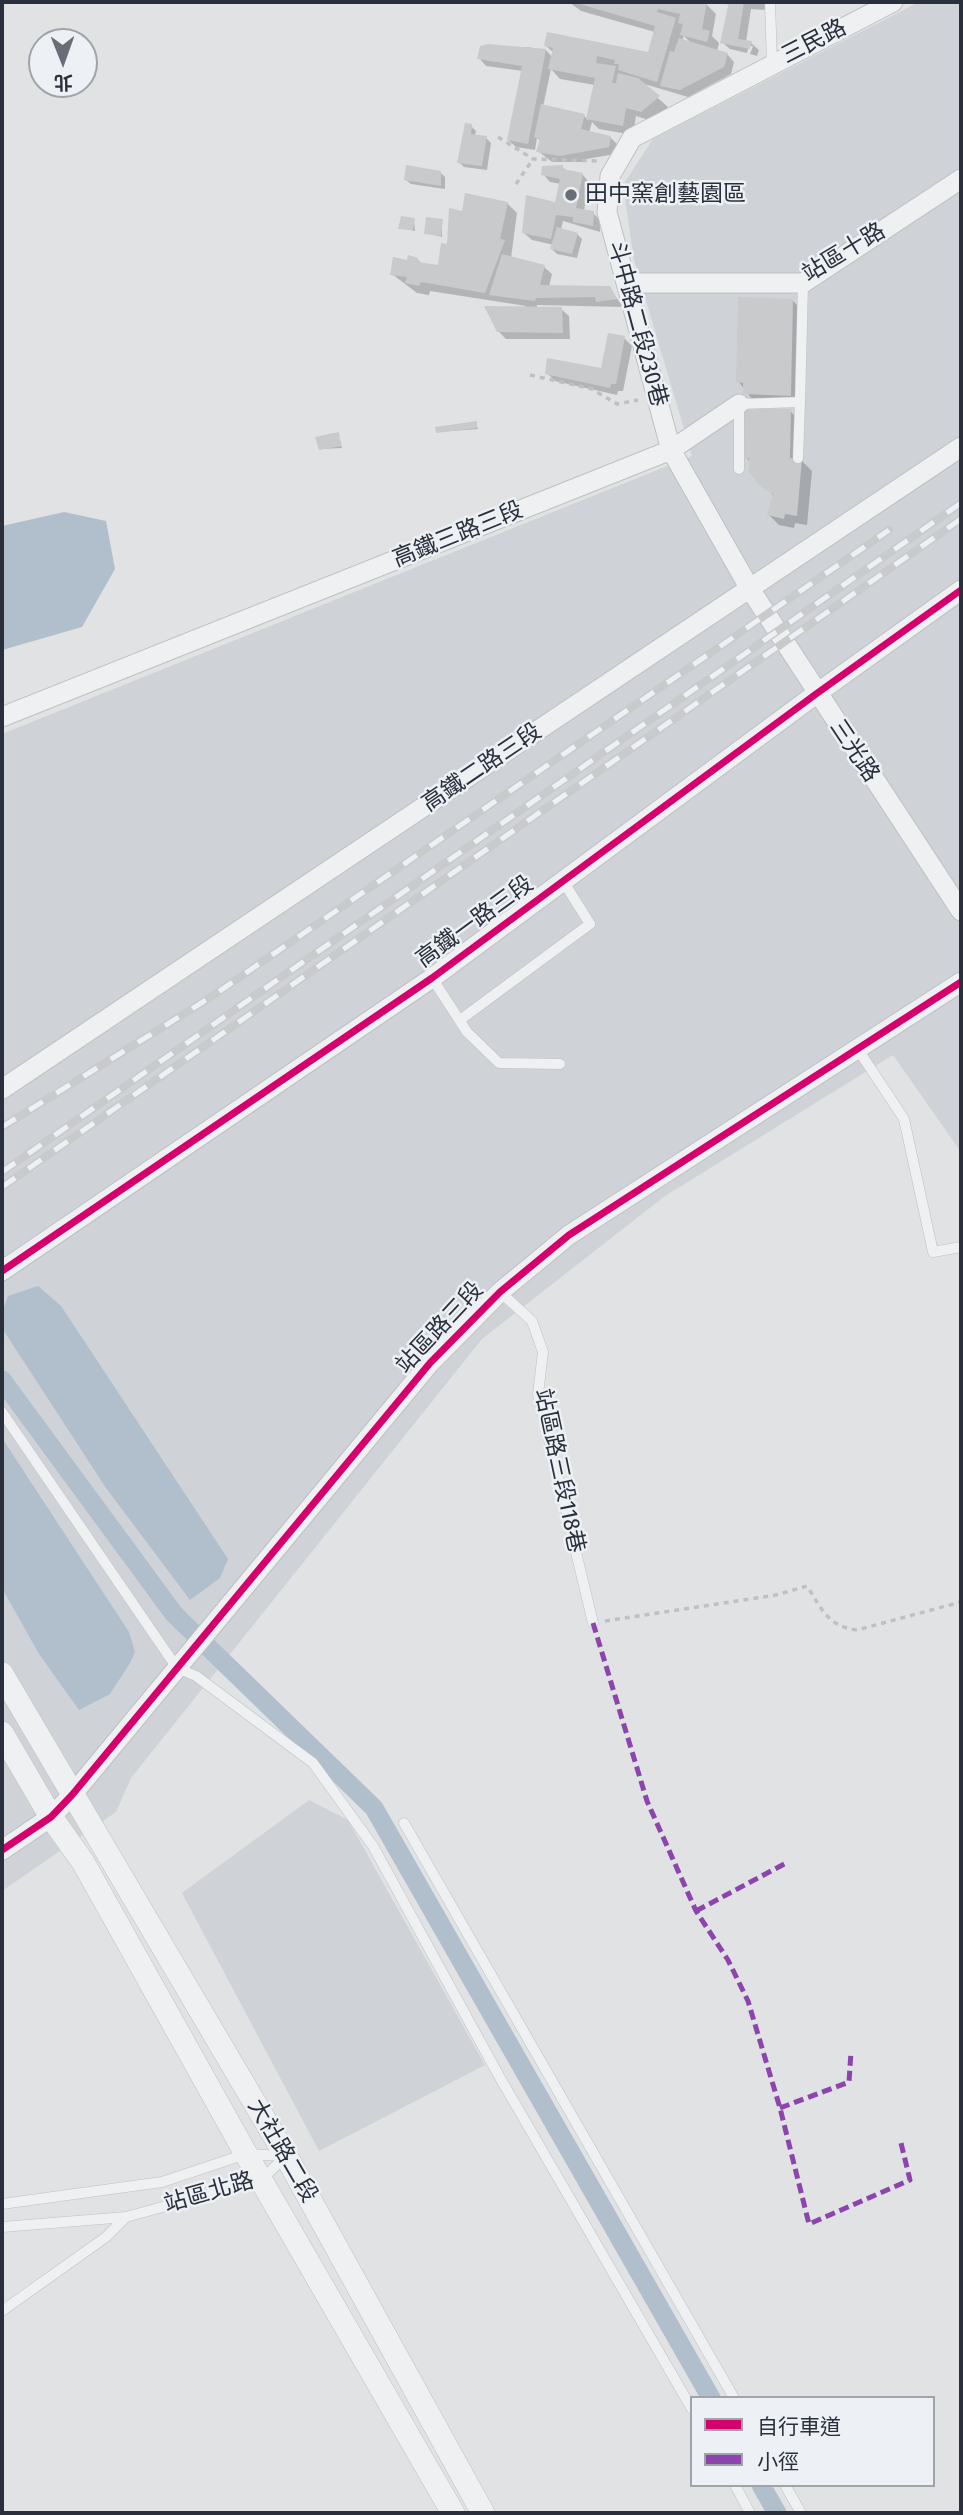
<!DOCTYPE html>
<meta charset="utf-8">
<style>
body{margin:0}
#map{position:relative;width:963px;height:2515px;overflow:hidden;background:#e0e2e4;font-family:"Fira Sans Condensed","Noto Sans TC",sans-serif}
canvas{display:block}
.frame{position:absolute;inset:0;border:4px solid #29303b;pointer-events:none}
.legend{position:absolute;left:690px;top:2396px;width:245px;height:91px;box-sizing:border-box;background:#edf0f4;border:2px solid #9fa3aa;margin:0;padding:9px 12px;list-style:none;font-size:21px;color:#29303b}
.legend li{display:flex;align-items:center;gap:14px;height:35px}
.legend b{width:35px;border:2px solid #9fa3aa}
.north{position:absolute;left:28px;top:28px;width:70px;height:70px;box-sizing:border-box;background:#edf0f4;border:2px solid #9fa3aa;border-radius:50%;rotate:179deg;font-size:19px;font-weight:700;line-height:28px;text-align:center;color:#29303b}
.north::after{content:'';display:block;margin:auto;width:24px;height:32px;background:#696e76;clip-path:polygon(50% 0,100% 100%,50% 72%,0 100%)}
</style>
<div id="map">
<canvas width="963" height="2515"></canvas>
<div class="frame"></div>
<ul class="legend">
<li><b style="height:9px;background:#d6006c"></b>自行車道</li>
<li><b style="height:9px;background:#8e44ad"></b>小徑</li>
</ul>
<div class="north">北</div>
</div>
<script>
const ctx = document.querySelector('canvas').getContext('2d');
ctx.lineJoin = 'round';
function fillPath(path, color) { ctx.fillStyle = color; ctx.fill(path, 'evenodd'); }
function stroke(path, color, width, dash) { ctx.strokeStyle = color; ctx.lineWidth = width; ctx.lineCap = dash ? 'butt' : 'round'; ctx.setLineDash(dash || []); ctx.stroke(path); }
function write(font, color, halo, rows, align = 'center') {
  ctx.font = font + ' "Fira Sans Condensed","Noto Sans TC",sans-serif'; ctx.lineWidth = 5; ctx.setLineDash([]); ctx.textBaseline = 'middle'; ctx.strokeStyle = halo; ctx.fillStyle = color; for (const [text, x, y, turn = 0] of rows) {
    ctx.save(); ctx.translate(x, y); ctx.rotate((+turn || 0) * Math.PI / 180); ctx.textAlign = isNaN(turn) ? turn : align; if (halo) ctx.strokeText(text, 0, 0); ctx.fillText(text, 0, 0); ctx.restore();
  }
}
const built = new Path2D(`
 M919 2H961V1152L893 1055 665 1196 482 1339 131 1778 116 1812 2 1891V734L692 456 634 260 623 185 653 139Z
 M309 1800 348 1820 485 2065 319 2151 182 1893Z`);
const water = new Path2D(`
 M64 512 106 521 115 569 82 627 2 650V526Z
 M38 1286 61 1306 228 1559 220 1578 190 1600 106 1488 2 1328V1313L8 1296Z
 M2 1438 129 1632 135 1652 130 1663 110 1694 79 1710 39 1654 2 1588Z`);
const shadow = new Path2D(`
 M569 2 706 4 716 14 712 36 719 43 717 51 727 54 734 62 731 74 688 97 641 83 668 107 652 121 636 116 633 135 599 129 592 122 589 133 611 138 618 145 616 154 586 159 585 162H552L538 151 541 141 537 138 535 150 516 147 508 140 523 71 486 66 479 58 481 48 527 47 546 50 552 57 554 53 546 46 649 54 655 32 581 11ZM684 36 692 44 682 41ZM551 69 560 79 595 85 588 120 584 116 543 107Z
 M717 2H764L766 10 751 9 746 42 751 43 759 50 757 56 750 54 753 46H749L747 53 730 49 722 42 730 5Z
 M471 126 476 131 475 137 486 138 491 143 487 170 464 167 459 162Z
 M562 167 567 171 582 174 589 182 584 211 593 213 600 220V232L563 221 561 230 577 234 582 239 577 258 557 254 552 249 554 245 532 240 524 233 556 204 561 184 550 182 543 174Z
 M440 172 445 177V189L411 184 406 180Z
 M507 203 517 213 511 258 544 267 552 274 549 287H609L623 307 537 305V308L561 309 569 316 570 339H506L498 331 526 306 430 291 429 295 417 293 392 274 417 259 422 264 439 267 463 213Z
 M414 219 415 231 400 228Z
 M442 221V237L426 233Z
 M793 301 803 311 800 405 755 403 738 381Z
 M624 338 632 346 623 391H618L617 395 555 381 547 373 602 370Z
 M790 411 800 421 802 461 812 471 807 525 795 523 794 528 779 525 769 515 774 497 747 458Z
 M476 423 478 429 438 432Z
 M338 433 342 448 320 449 328 434Z`);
const canal = new Path2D(`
 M2 1380 174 1614 374 1808 711 2398
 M761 2485 777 2513`);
const building = new Path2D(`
 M573 2H707L702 29 710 31 707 42 680 35 683 24 678 23 680 14 658 9 657 12 676 18 657 82 618 70 619 64H614L615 60 597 56 596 63 616 66 612 83H616L618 73 638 78 660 96 641 112 626 108 623 126 586 119 595 78 548 69 553 48 544 46 547 32 648 52 655 26Z
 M729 2H744L738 39 752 41 750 49 720 43Z
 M679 38 728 53 724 67 680 90 660 86 670 51 674 52Z
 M488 44 546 49 528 144 507 140 522 66 477 59 480 46Z
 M541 104 585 114 581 129 611 136 609 147 560 156 536 152 540 139 534 137Z
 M465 123 472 124 471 134 487 136 482 166 457 163Z
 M406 165 441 171V186L404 180Z
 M563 165V169L583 173 576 208 594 211 593 226 573 222V217L556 215 551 239 522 233 526 195 555 202 560 179 541 175 542 166Z
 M465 193 508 202 500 239 505 240 485 293 421 282 419 286 405 283 407 277 390 275 393 257 407 260 408 255 418 258V262L438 265 441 243 447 244 449 208 462 211Z
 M401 216 415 218 413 230 398 229Z
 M426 217 443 219 441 236 424 234Z
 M557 227 578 233 572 254 550 249Z
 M502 254 545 265 540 285 610 286 617 299 596 302 595 297 536 298 535 301 489 295Z
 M738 297 793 299 791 396 743 394V383L736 382Z
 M484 306 562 307 563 333 497 332Z
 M608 333 625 336 616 384H611L610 388 545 374 547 358 601 368Z
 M744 409H791L790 458 802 459 797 516 785 514 784 519 767 515 773 494 763 489 749 472V458L745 459Z
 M477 421V428L436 433 435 427Z
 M339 432 341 446 319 450 315 437Z`);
const path = new Path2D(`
 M498 137 533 159 599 161
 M516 184 533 159
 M530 375 592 389 617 404 638 400
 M605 1621 776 1595 807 1586C822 1609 827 1626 857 1630L961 1602`);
const service = new Path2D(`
 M770 2 772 64
 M798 458 800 402
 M739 469V404L800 402 803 283
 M432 978 467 1032 499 1063 560 1064
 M460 1020 590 924 563 881
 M857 1048 904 1119 933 1252 961 1247
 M500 1292 532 1321 543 1352 538 1394 593 1623
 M2 1412 177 1668 196 1676 313 1763 373 1846 499 2076 692 2409
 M404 1823 734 2398
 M2 2204 162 2182 246 2154 286 2156
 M2 2227 126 2217 261 2180 286 2156
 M2 2311 106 2237 126 2217
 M735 2485 750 2513
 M785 2485 801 2513`);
const minor = new Path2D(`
 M893 2 632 138 610 176 607 212 671 450 750 589 961 911
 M629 283H803L961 179
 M2 717 671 450 739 404
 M2 1089 961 447
 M2 1271 432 978 816 694 961 590
 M2 1850 51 1817 72 1795 430 1363 500 1292 569 1235 961 982`);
const tertiary = new Path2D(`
 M2 1674 286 2156 483 2513
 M2 1733 51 1817 83 1862 246 2154 453 2513`);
const rail = new Path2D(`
 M2 1127 211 997 889 530
 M2 1172 961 503
 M2 1187 961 519`);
const quiet = new Path2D(`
 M593 1623 647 1801 696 1911 728 1960 748 2001 780 2108 809 2224 910 2180 901 2143
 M696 1911 788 1862
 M780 2108 849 2082 851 2052`);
const cycleway = new Path2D(`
 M2 1271 432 978 816 694 961 590
 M2 1850 51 1817 72 1795 430 1363 500 1292 569 1235 961 982`);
const markers = [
 [571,195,7,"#696e76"]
];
const streetNames = [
 ["三民路",814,42,-27],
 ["站區十路",844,253,-31],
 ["斗中路二段230巷",637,324,75],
 ["高鐵三路三段",458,535,-22],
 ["三光路",854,751,56],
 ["高鐵二路三段",482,768,-34],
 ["高鐵一路三段",475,922,-36],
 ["站區路三段",440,1328,-47],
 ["站區路三段118巷",559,1471,78],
 ["大社路二段",282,2151,60],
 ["站區北路",209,2193,-16]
];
const poiNames = [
 ["田中窯創藝園區",585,195]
];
fillPath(built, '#cfd2d7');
fillPath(water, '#b1bfcc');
fillPath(shadow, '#0003');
stroke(canal, '#b1bfcc', 19);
fillPath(building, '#c8cacc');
stroke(service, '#bec0c2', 11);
stroke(minor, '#bec0c2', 21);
stroke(tertiary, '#bec0c2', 24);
stroke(path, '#bec0c3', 3.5, [5, 5]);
stroke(service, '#eff0f1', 10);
stroke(minor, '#eff0f1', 19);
stroke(tertiary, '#eff0f1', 23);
stroke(rail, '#c8cacc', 8);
stroke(rail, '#edf0f4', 5, [16]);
stroke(quiet, '#8e44ad', 5, [10, 5]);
stroke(cycleway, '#d6006c', 7);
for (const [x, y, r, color] of markers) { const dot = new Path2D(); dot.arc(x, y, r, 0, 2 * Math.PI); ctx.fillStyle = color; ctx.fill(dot); stroke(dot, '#edf0f4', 2.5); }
write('23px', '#29303b', '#edf0f4', streetNames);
write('23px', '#29303b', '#edf0f4', poiNames, 'left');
</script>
